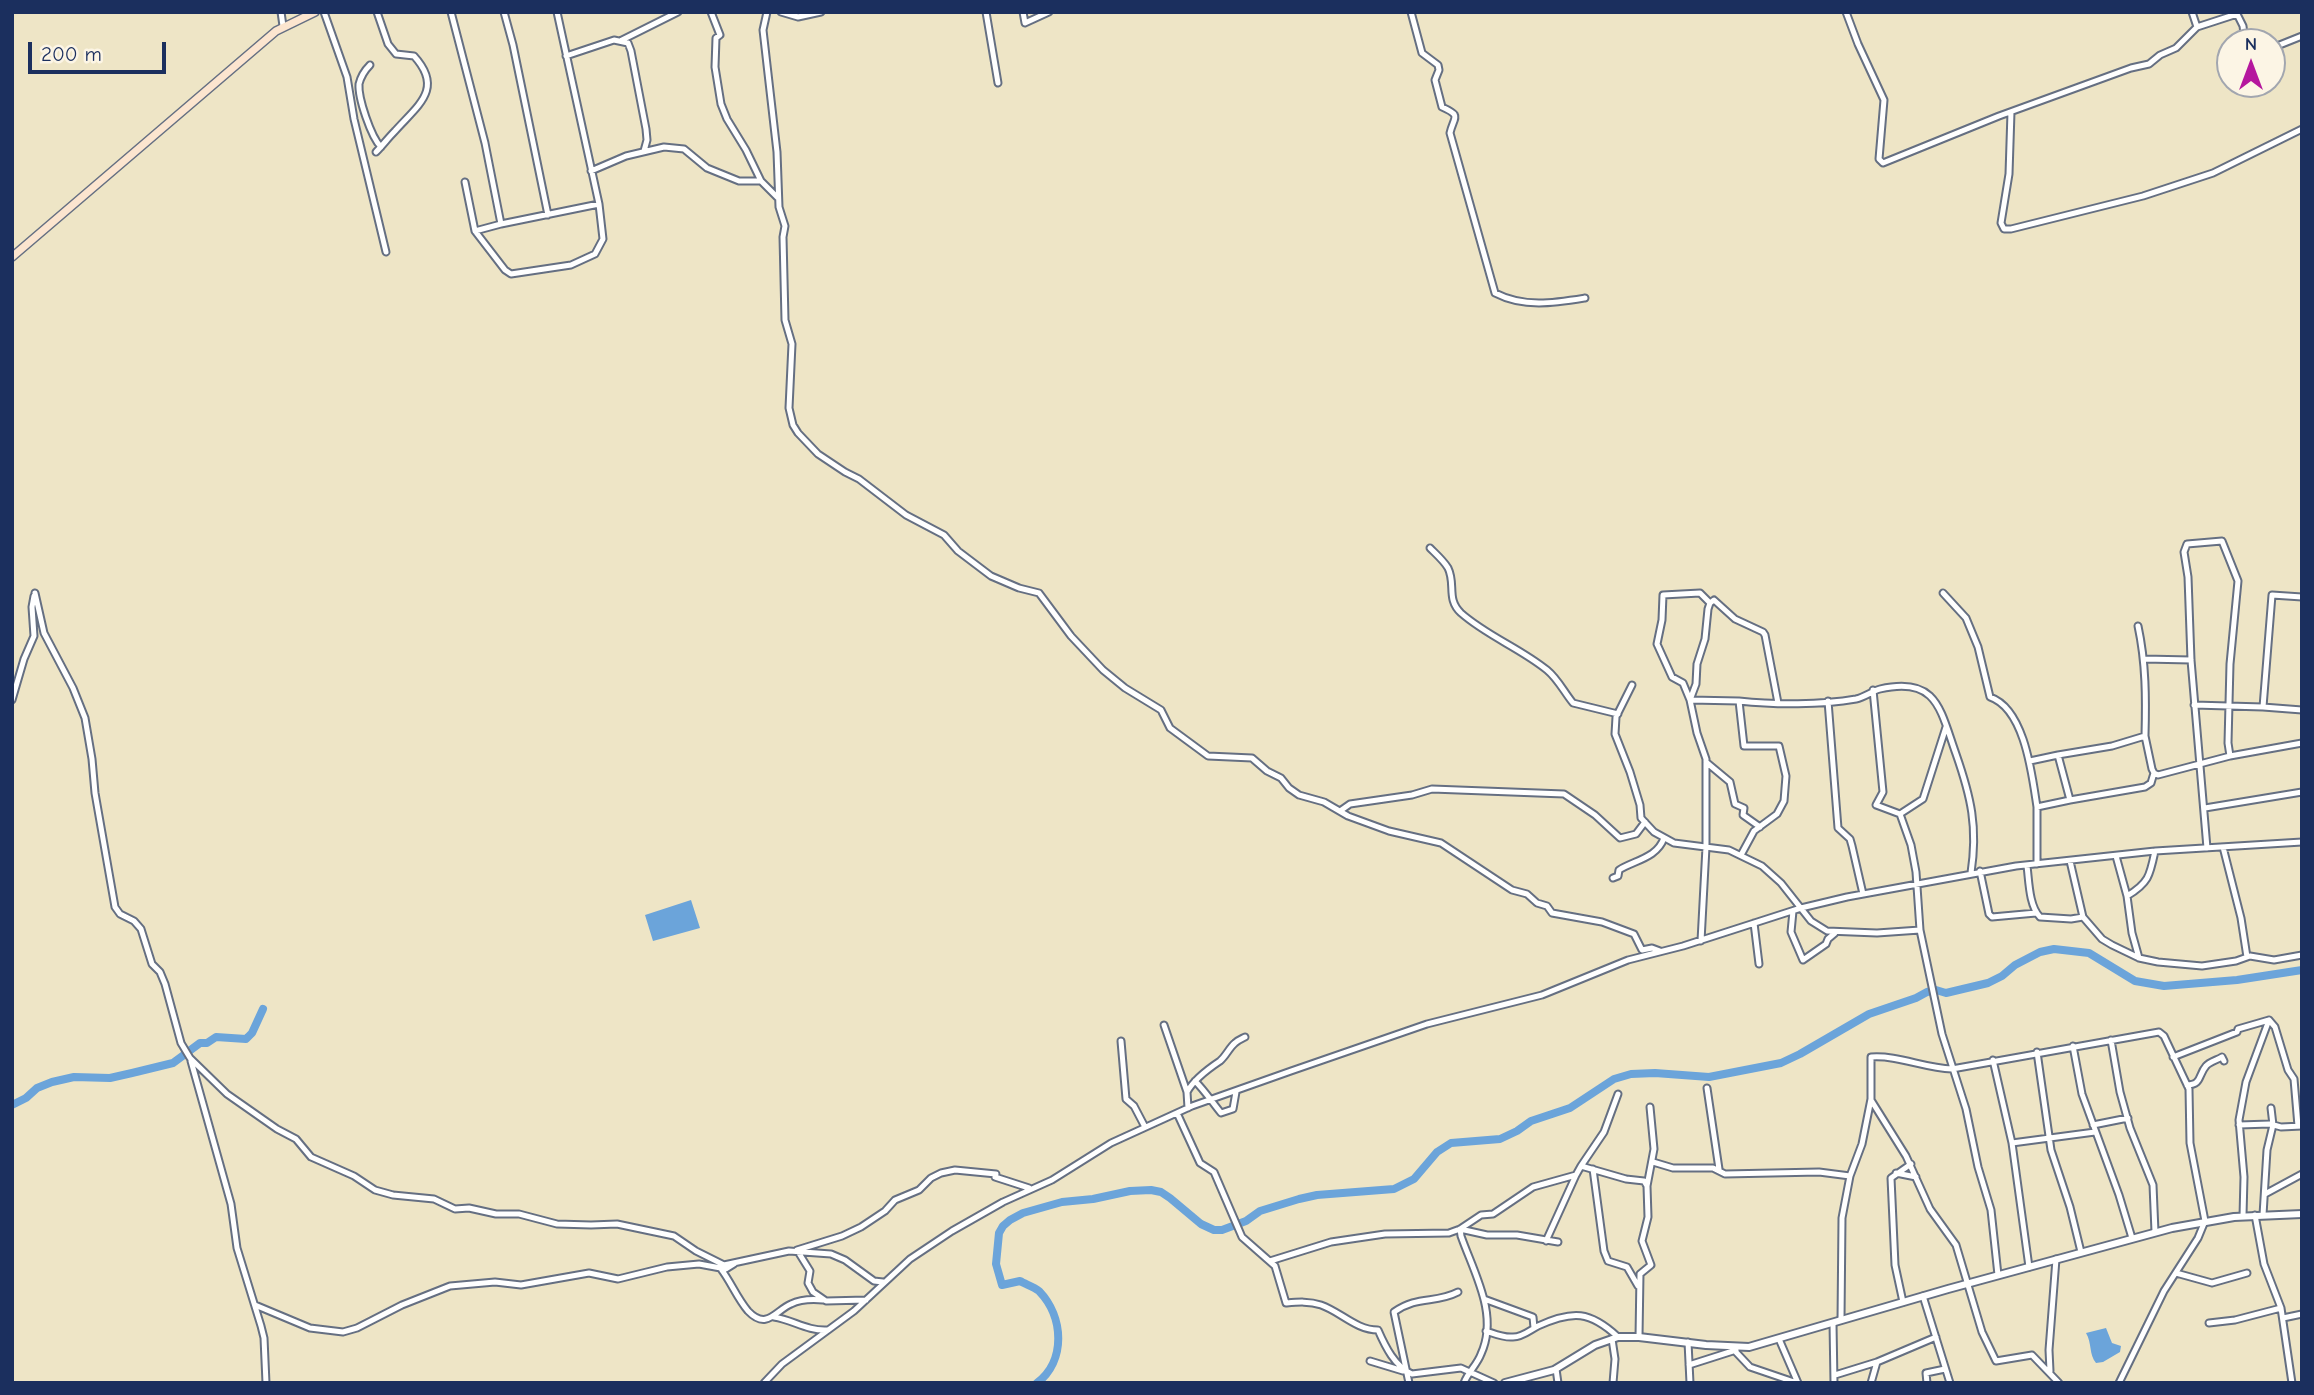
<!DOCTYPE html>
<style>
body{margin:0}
#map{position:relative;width:2314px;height:1395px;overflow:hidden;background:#eee5c6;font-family:"Comic Neue",sans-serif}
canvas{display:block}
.frame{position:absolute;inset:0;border:14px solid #1b2f5e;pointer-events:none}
.north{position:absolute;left:2216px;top:28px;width:70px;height:70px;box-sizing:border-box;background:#fcf5e5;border:2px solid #a2a6af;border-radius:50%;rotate:0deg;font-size:19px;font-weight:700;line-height:28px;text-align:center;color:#1b2f5e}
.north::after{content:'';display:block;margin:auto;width:24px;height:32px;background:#b5179e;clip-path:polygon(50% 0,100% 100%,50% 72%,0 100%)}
.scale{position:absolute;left:28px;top:42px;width:138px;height:32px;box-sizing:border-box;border:4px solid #1b2f5e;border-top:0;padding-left:9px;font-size:21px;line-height:24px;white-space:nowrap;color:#1b2f5e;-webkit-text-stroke:5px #fcf5e5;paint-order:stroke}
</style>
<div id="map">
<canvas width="2314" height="1395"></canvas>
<div class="frame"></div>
<div class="north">N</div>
<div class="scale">200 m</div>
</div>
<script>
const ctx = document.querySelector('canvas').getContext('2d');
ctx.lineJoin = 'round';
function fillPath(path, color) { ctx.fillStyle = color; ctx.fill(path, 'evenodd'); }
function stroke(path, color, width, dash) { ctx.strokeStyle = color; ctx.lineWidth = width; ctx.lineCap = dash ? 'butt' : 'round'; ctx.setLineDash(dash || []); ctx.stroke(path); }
const water = new Path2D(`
 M691 900 700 928 653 941 645 915Z
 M2106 1328 2112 1343 2121 1346 2120 1352 2103 1362 2096 1363C2089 1355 2092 1343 2086 1333Z`);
const river = new Path2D(`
 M12 1105 26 1098 37 1088 52 1082 74 1077 110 1078 132 1073 173 1063 200 1043H207L216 1037 246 1039 252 1033 263 1009
 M1037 1383C1066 1361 1064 1317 1039 1291 1034 1287 1025 1284 1020 1281L1002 1285 996 1264 999 1233 1003 1226 1010 1220 1023 1213 1062 1202 1093 1199 1130 1191 1151 1190 1161 1192 1170 1198 1201 1224 1214 1230H1222L1246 1221 1260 1211 1299 1199 1317 1195 1394 1189 1414 1179 1437 1152 1451 1143 1500 1139 1517 1131 1531 1121 1570 1108 1614 1079 1631 1074 1655 1073 1709 1077 1781 1063 1800 1054 1869 1014 1916 998 1927 992 1936 990 1946 993 1988 983 2002 976 2015 965 2040 952 2054 949 2089 953 2135 981 2164 986 2237 980 2302 970`);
const minor = new Path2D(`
 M281 12 283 26
 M324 12 347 77 354 119 386 252
 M451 12 485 143 501 224 475 231
 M504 12 513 45 548 215
 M711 12 720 35 716 38 715 67 721 104 727 119 746 150 761 181 778 198
 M767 12 763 30 777 152 779 207 785 226 783 237 785 320 792 344 789 408 793 425 798 433 818 454 845 472 859 479 906 515 944 535 958 551 991 576 1019 588 1039 593 1071 636 1103 670 1125 688 1161 710 1170 728 1208 756 1252 758 1267 771 1281 778 1289 788 1299 795 1324 802 1348 816 1389 831 1441 843 1512 890 1527 894 1537 903 1547 906 1552 913 1602 922 1634 934 1642 950 1652 948 1660 951
 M781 12 798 17 821 12
 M986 12 998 83
 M1023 12 1025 23 1049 12
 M1411 12 1422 53 1438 65 1439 70 1435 80 1442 107C1462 116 1454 116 1450 133L1495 293C1524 308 1554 303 1585 298
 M1846 12 1858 44 1884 100 1879 159 1883 163 1999 116 2131 68 2149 64 2160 55 2176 48 2197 27 2237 14 2236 12
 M2192 12 2197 27
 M2237 14 2243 26 2245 42
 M622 40 678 12
 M2272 48 2302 36
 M566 56 614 40 628 43 631 51 646 129 647 140 644 151
 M370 65C364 71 361 76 359 84 358 98 371 137 381 147
 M2011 112 2009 174 2001 223 2004 229H2011L2143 196 2213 173 2302 129
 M376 152C383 145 388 138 395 131 418 105 444 89 414 56L396 54 388 44 377 12
 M591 171 626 156 664 147 684 149 707 168 739 181H761
 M465 182 475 231 505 270 511 274 571 265 595 254 603 239 599 204 557 12
 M501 224 599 204
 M1430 548C1436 554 1444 561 1448 568 1456 584 1446 599 1461 613 1487 636 1520 648 1547 670 1558 679 1564 692 1573 703L1618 714
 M35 593 44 633 73 688 85 718 92 759 95 793 115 907 120 914 134 921 141 929 152 964 160 972 165 984 181 1043 190 1058 227 1094 277 1129 296 1139 311 1157 354 1176 375 1190 393 1195 434 1199 455 1209 469 1208 496 1214H519L557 1224 591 1225 617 1224 674 1236 696 1251 724 1265 789 1251 831 1254 845 1260 874 1281 883 1282
 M1943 593 1966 618 1978 647 1990 697C2025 709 2032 775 2037 807
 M2302 597 2272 595 2263 707 2302 710
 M2144 659 2191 660
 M1632 685 1616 717 1615 734 1630 772 1640 805 1641 818 1654 832 1674 843 1729 850 1762 866 1781 883 1811 921 1827 931 1877 933 1920 930
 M1873 690 1883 792 1876 805 1900 814 1911 845 1916 872 1920 930 1942 1034 1966 1109 1978 1167 1991 1210 1998 1275
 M12 700 24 659 34 636 32 607 34 596
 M1739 701C1775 705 1821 705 1856 699 1865 697 1872 691 1880 689 1937 676 1940 709 1956 754 1971 797 1978 827 1971 873
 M1828 701 1838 828 1850 839 1852 846 1863 894
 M2194 705 2263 707
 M2145 736 2152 769 2154 773 2158 775 2230 756 2302 743
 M2030 761 2058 755
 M1706 762 1730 782 1735 804 1744 808 1743 815 1760 827
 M2070 800 2145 787 2151 783 2154 773
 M2205 808 2302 792
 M1340 811 1350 804 1412 795 1432 789 1564 794 1595 815 1620 838 1636 834 1645 822
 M1900 814 1923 799 1946 727
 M2223 847 2241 918 2247 957
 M2207 848 2191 660 2188 577 2184 552 2187 544 2222 541 2238 581 2230 664 2228 743 2230 756
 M1741 855 1754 831 1777 814 1784 801 1786 776 1779 746H1744L1739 701 1690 700 1696 684 1697 664 1705 639 1708 609 1710 603 1714 600 1735 619 1763 632 1765 635 1778 703
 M2116 856 2127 896 2132 933 2139 958
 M2070 861 2083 917
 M2037 864V807L2070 800 2058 755 2112 746 2145 736C2146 699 2146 663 2138 626
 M2027 866C2029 881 2029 906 2040 917L2071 919 2083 917 2102 939 2112 945 2139 958 2158 962 2202 966 2236 961 2250 956 2274 960 2302 955
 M1980 871 1989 914 1992 917 2036 913
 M1613 878 1618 876 1619 870C1635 860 1657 858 1664 838
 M2127 896C2149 883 2150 875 2155 851
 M1793 911 1791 932 1803 960 1826 944 1828 939 1835 933
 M1754 923 1759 964
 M1701 941 1706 847V759L1697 733 1690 700 1683 683 1672 677 1657 644 1662 620 1663 595 1700 593 1710 603
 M2269 1020 2275 1027 2288 1070 2294 1079 2298 1126
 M1164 1025 1187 1092 1188 1108
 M2111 1040 2120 1092 2130 1128 2153 1185 2155 1232
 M1121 1041 1126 1099 1134 1106 1145 1127
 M2073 1046 2082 1094 2119 1195 2132 1238
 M2037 1052 2051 1150 2070 1207 2081 1252
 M2173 1057 2237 1032 2238 1029 2269 1020
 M1993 1060 2012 1143 2029 1267
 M191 1061 231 1204 237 1248 261 1326 264 1338 266 1383
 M1195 1081C1205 1091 1212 1102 1221 1113L1233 1109 1236 1092
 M2187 1085C2202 1085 2198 1075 2206 1066 2209 1062 2217 1060 2222 1057L2224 1061
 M1707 1088 1719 1169
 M1187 1092C1194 1079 1208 1069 1220 1061 1226 1056 1229 1048 1235 1043 1238 1040 1241 1039 1245 1037
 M1871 1100 1906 1156 1930 1209 1956 1245 1982 1332 1996 1361 2032 1355 2059 1383
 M1177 1113 1200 1163 1214 1172 1242 1237 1275 1266 1286 1303C1298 1302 1309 1301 1321 1305 1341 1312 1356 1330 1378 1330 1385 1346 1395 1367 1412 1374L1461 1368 1494 1383
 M2093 1125 2128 1118
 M2239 1125 2270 1124 2281 1127 2302 1126
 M2012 1143 2095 1132
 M1653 1162 1673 1168H1713L1725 1174 1819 1172 1850 1176
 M1581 1166 1604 1132 1618 1094
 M1593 1169 1604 1251 1608 1261 1627 1267 1638 1286
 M1896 1173 1916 1177
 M1647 1186 1654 1149 1650 1107
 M2265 1194 2302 1174
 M2255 1215 2264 1264 2281 1308 2292 1383
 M2263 1215 2267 1150 2273 1125 2271 1108
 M2243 1216 2244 1177 2239 1120 2246 1082 2269 1020
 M1546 1241 1576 1175
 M1270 1261 1331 1242 1385 1234 1449 1233 1460 1229 1481 1215 1493 1214 1533 1187 1576 1175 1581 1166 1626 1179 1644 1181 1647 1186 1648 1217 1642 1241 1651 1265 1640 1274 1639 1337
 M721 1269C731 1282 737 1298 748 1311 767 1331 776 1310 791 1304 801 1299 812 1299 823 1300
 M2176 1273 2212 1283 2247 1273
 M1923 1296 1950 1383
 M1484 1299 1533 1317 1534 1328
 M866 1300 826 1301 813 1292 808 1283 810 1271 797 1250 842 1236 861 1227 885 1211 895 1200 919 1190 931 1178 941 1173 955 1170 996 1174 995 1177 1029 1188
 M1903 1302 1895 1265 1891 1178 1911 1164
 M255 1305 310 1328 343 1332 357 1328 402 1305 450 1286 495 1282 521 1285 589 1273 618 1279 667 1267 699 1264 726 1269 734 1264
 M774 1317C793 1320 807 1331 827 1330
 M2283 1318 2302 1314
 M1841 1320 1842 1218 1850 1176 1862 1144 1871 1099V1057C1898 1055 1924 1068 1952 1069L2159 1032 2164 1036 2189 1089 2190 1143 2205 1221 2198 1238 2164 1291 2119 1383
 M1833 1323 1834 1383
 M2209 1323 2235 1320 2281 1308
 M1486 1331C1495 1334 1504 1338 1513 1337 1523 1337 1530 1330 1538 1326 1573 1310 1590 1311 1618 1337
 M1612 1339 1615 1359 1613 1383
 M1779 1339 1798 1383
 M1688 1342 1690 1383
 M1734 1350 1750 1367 1797 1383
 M1370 1361 1403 1371
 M1689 1365 1736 1350
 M1556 1369 1558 1383
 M2050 1371 2049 1350 2056 1259
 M1835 1375 1877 1362 1936 1337
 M764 1383 782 1364 854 1311 910 1259 952 1231 1003 1202 1052 1180 1111 1143 1192 1106 1291 1071 1427 1024 1542 995 1628 960 1683 946 1801 908 1847 897 2016 866 2155 851 2302 842
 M1409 1383 1394 1312C1418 1295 1435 1304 1458 1292
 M1464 1383C1468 1372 1477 1365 1481 1354 1499 1315 1474 1273 1461 1236L1460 1229 1487 1235H1517L1558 1242
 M1871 1383 1877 1362
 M1927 1383 1926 1373 1945 1369`);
const tertiary = new Path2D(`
 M1505 1383 1554 1370 1595 1345 1618 1337H1639L1706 1345 1749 1347 1948 1289 2172 1228 2234 1217 2302 1214`);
const secondary = new Path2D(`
 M12 257 276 31 315 12`);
fillPath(water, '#6ba4da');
stroke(river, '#6ba4da', 8);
stroke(minor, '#656f82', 9);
stroke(tertiary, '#656f82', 10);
stroke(secondary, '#656f82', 10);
stroke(minor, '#fff', 5);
stroke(tertiary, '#fff', 6);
stroke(secondary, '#fce5cf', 7);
</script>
